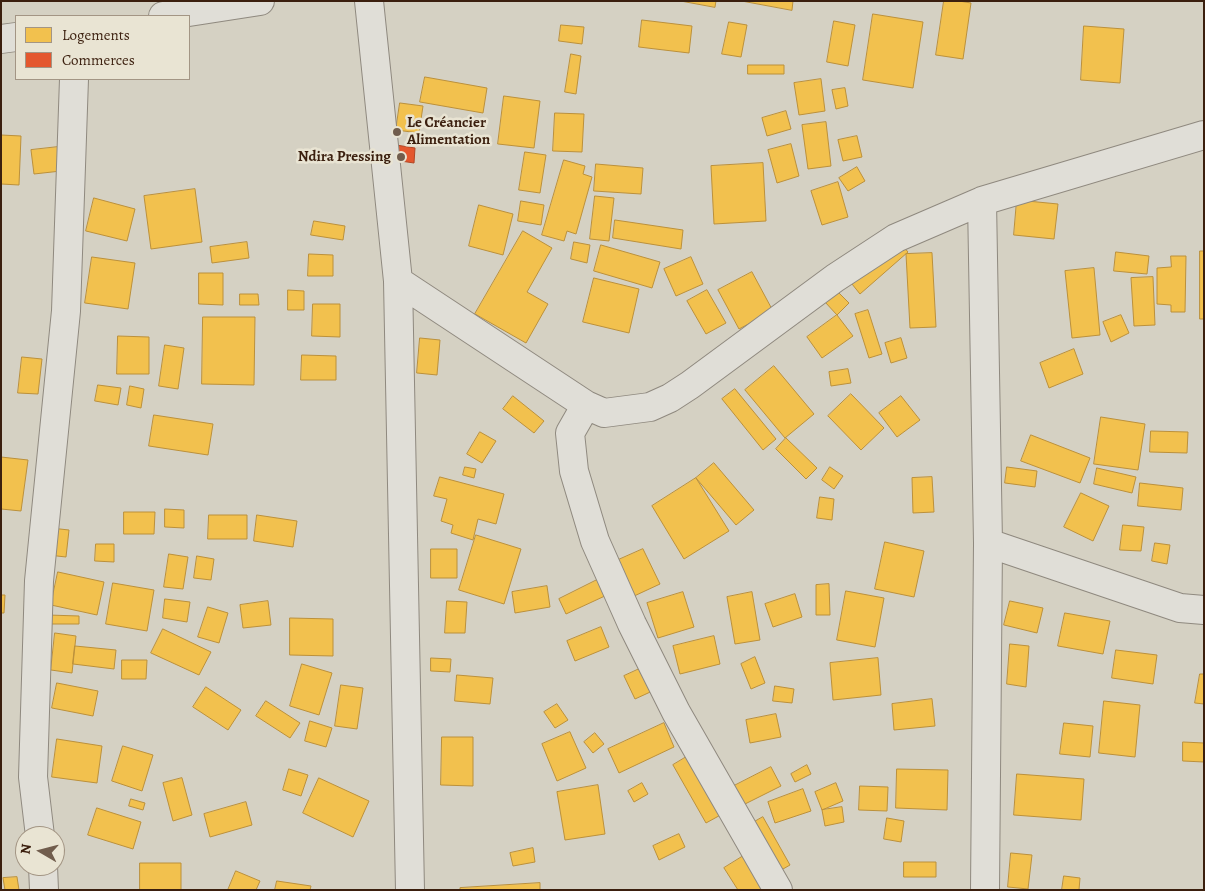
<!DOCTYPE html>
<meta charset="utf-8">
<style>
body{margin:0}
#map{position:relative;width:1205px;height:891px;overflow:hidden;background:#d5d1c3;font-family:Alegreya,serif}
canvas{display:block}
.frame{position:absolute;inset:0;border:2px solid #3b1f0e;pointer-events:none}
.legend{position:absolute;left:15px;top:15px;width:175px;height:65px;box-sizing:border-box;background:#e9e4d3;border:1px solid #a39584;margin:0;padding:6px 9px;list-style:none;font-size:15px;color:#3b1f0e}
.legend li{display:flex;align-items:center;gap:10px;height:25px}
.legend b{width:25px;border:1px solid #a39584}
.north{position:absolute;left:15px;top:826px;width:50px;height:50px;box-sizing:border-box;background:#e9e4d3;border:1px solid #a39584;border-radius:50%;rotate:278deg;font-size:14px;font-weight:700;line-height:20px;text-align:center;color:#3b1f0e}
.north::after{content:'';display:block;margin:auto;width:18px;height:22px;background:#715d4d;clip-path:polygon(50% 0,100% 100%,50% 72%,0 100%)}
</style>
<div id="map">
<canvas width="1205" height="891"></canvas>
<div class="frame"></div>
<ul class="legend">
<li><b style="height:14px;background:#f2c14e"></b>Logements</li>
<li><b style="height:14px;background:#e4572e"></b>Commerces</li>
</ul>
<div class="north">N</div>
</div>
<script>
const ctx = document.querySelector('canvas').getContext('2d');
ctx.lineJoin = 'round';
function fillPath(path, color) { ctx.fillStyle = color; ctx.fill(path, 'evenodd'); }
function stroke(path, color, width, dash) { ctx.strokeStyle = color; ctx.lineWidth = width; ctx.lineCap = dash ? 'butt' : 'round'; ctx.setLineDash(dash || []); ctx.stroke(path); }
function write(font, color, halo, rows, align = 'center') {
  ctx.font = font + ' Alegreya,serif'; ctx.lineWidth = 5; ctx.setLineDash([]); ctx.textBaseline = 'middle'; ctx.strokeStyle = halo; ctx.fillStyle = color; for (const [text, x, y, turn = 0] of rows) {
    ctx.save(); ctx.translate(x, y); ctx.rotate((+turn || 0) * Math.PI / 180); ctx.textAlign = isNaN(turn) ? turn : align; if (halo) ctx.strokeText(text, 0, 0); ctx.fillText(text, 0, 0); ctx.restore();
  }
}
const homes = new Path2D(`
 M681 1H716L715 7Z
 M742 1H793L792 10Z
 M944 1H959L971 3 963 59 936 55Z
 M873 14 923 22 913 88 863 80Z
 M642 20 692 26 689 53 639 47Z
 M834 21 855 25 848 66 827 62Z
 M729 22 747 25 741 57 722 54Z
 M561 25 584 27 582 44 559 41Z
 M1084 26 1124 29 1120 83 1081 80Z
 M571 54 581 56 576 94 565 92Z
 M748 65H784V74H748Z
 M425 77 487 88 483 113 420 102Z
 M821 79 825 111 799 115 794 83Z
 M845 88 848 106 836 109 832 90Z
 M504 96 540 101 534 148 498 144Z
 M400 103 423 106 419 133 396 130Z
 M786 111 791 129 767 136 762 118Z
 M555 113 584 114 582 152 553 151Z
 M826 122 831 166 808 169 802 125Z
 M1 135 21 136 19 185 1 184Z
 M857 136 862 157 843 161 838 140Z
 M791 144 799 176 777 183 768 150Z
 M58 147 61 171 34 174 31 150Z
 M525 152 546 155 540 193 519 190Z
 M564 160 585 166 583 174 592 177 576 234 567 231 564 241 542 235Z
 M763 163 766 221 714 224 711 166Z
 M596 164 643 168 641 194 594 191Z
 M857 167 865 181 848 191 839 178Z
 M838 182 848 217 822 225 811 191Z
 M195 189 202 242 151 249 144 196Z
 M595 196 614 198 609 241 590 239Z
 M94 198 135 209 127 241 86 231Z
 M1017 200 1058 204 1054 239 1014 235Z
 M521 201 544 205 541 225 518 221Z
 M479 205 513 214 503 255 469 246Z
 M615 220 683 230 681 249 613 238Z
 M314 221 345 226 343 240 311 235Z
 M523 231 552 248 527 292 548 304 526 343 475 314Z
 M896 238 908 252 860 294 848 279Z
 M247 242 249 258 212 263 210 247Z
 M574 242 590 245 587 263 571 259Z
 M601 245 660 262 652 288 594 271Z
 M1200 251H1204V319H1200Z
 M1116 252 1149 256 1147 274 1114 271Z
 M932 253 936 327 910 328 906 254Z
 M309 254 333 255V276H308Z
 M1171 256H1186L1185 312H1171V305L1157 304V268L1171 267Z
 M92 257 135 263 128 309 85 303Z
 M691 257 703 284 676 296 664 269Z
 M1094 268 1100 335 1072 338 1065 271Z
 M752 272 773 311 739 329 718 290Z
 M199 273H223V305L199 304Z
 M1153 277 1155 325 1134 326 1131 278Z
 M594 278 639 289 629 333 583 322Z
 M288 290 304 291V310H288Z
 M707 290 726 323 706 334 687 301Z
 M836 290 849 303 837 315 825 302Z
 M240 294H258L259 305H240Z
 M313 304H340V337L312 336Z
 M868 310 882 354 869 358 855 314Z
 M837 315 853 336 822 358 807 337Z
 M1121 315 1129 333 1111 342 1103 322Z
 M203 317H255L254 385 202 384Z
 M118 336 149 337V374H117Z
 M420 338 440 340 437 375 417 373Z
 M901 338 907 358 891 363 885 343Z
 M165 345 184 348 178 389 159 386Z
 M1074 349 1083 374 1049 388 1040 363Z
 M302 355 336 356V380H301Z
 M22 357 42 359 38 394 18 393Z
 M774 366 814 414 785 438 745 390Z
 M848 369 851 383 831 386 829 372Z
 M98 385 121 388 118 405 95 401Z
 M130 386 144 389 141 408 127 405Z
 M735 389 776 439 763 450 722 399Z
 M851 394 884 428 861 450 828 416Z
 M513 396 544 421 534 433 503 409Z
 M901 396 920 420 897 437 879 413Z
 M154 415 213 424 208 455 149 446Z
 M1101 417 1145 424 1138 470 1094 464Z
 M1151 431 1188 432 1187 453 1150 452Z
 M480 432 496 441 482 463 467 454Z
 M1031 435 1090 458 1080 483 1021 461Z
 M786 438 817 468 806 479 776 449Z
 M1 457 28 460 21 511 1 509Z
 M714 463 754 510 736 525 696 478Z
 M465 467 476 469 474 478 463 475Z
 M830 467 843 476 834 489 822 480Z
 M1007 467 1037 471 1035 487 1005 483Z
 M1097 468 1136 477 1132 493 1094 484Z
 M440 477 504 494 496 524 478 519 473 540 451 533 453 525 441 521 447 499 434 496Z
 M932 477 934 512 913 513 912 478Z
 M696 478 729 531 684 559 652 506Z
 M1140 483 1183 488 1181 510 1138 506Z
 M1081 493 1109 506 1093 541 1064 527Z
 M820 497 834 499 832 520 817 518Z
 M165 509 184 510V528L165 527Z
 M124 512H155L154 534H124Z
 M209 515H247V539H208Z
 M257 515 297 521 293 547 254 541Z
 M1123 525 1144 527 1141 551 1120 550Z
 M51 528 69 530 66 557 48 555Z
 M476 535 521 549 504 604 459 590Z
 M885 542 924 551 914 597 875 589Z
 M1155 543 1170 545 1167 564 1152 561Z
 M96 544H114V562L95 561Z
 M431 549H457V578H431Z
 M643 549 660 584 632 597 616 561Z
 M169 554 188 557 183 589 164 587Z
 M197 556 214 559 211 580 194 578Z
 M58 572 104 582 97 615 51 605Z
 M599 579 607 595 566 614 559 599Z
 M113 583 154 590 147 631 106 624Z
 M829 584 830 615H816V585Z
 M547 586 550 607 515 613 512 592Z
 M846 591 884 598 875 647 837 640Z
 M683 592 694 627 658 638 647 603Z
 M752 592 760 640 735 644 727 597Z
 M795 594 802 617 773 627 765 604Z
 M1 595H5L4 613H1Z
 M165 599 190 602 187 622 163 618Z
 M268 601 271 625 243 628 240 605Z
 M447 601 467 602 465 633H445Z
 M1010 601 1043 608 1037 633 1004 625Z
 M208 607 228 613 219 643 198 637Z
 M1065 613 1110 621 1103 654 1058 646Z
 M48 615 79 616V624H47Z
 M290 618 333 619V656L290 655Z
 M601 627 609 647 575 661 567 641Z
 M163 629 211 652 199 675 151 653Z
 M55 633 76 636 72 673 51 670Z
 M714 636 720 664 680 674 673 646Z
 M1010 644 1029 646 1026 687 1007 684Z
 M75 646 116 650 114 669 73 664Z
 M1116 650 1157 655 1153 684 1112 678Z
 M755 657 765 683 751 689 741 664Z
 M431 658 451 659 450 672 431 671Z
 M878 658 881 695 833 700 830 663Z
 M122 660H147L146 679H122Z
 M302 664 332 673 319 715 290 706Z
 M648 665 659 688 635 699 624 676Z
 M1200 674H1204V704L1195 703Z
 M457 675 493 678 490 704 455 701Z
 M57 683 98 691 93 716 52 708Z
 M341 685 363 688 357 729 335 726Z
 M775 686 794 689 792 703 773 701Z
 M206 687 241 710 228 730 193 707Z
 M932 699 935 726 894 730 892 704Z
 M266 701 300 723 290 738 256 716Z
 M1104 701 1140 705 1135 757 1099 753Z
 M557 704 568 720 555 728 544 712Z
 M776 714 781 737 750 743 746 720Z
 M310 721 332 728 326 747 305 741Z
 M664 723 674 747 619 773 608 749Z
 M1064 723 1093 726 1090 757 1060 754Z
 M570 732 586 768 557 781 542 744Z
 M595 733 604 744 593 753 584 742Z
 M442 737H473V786L441 785Z
 M57 739 102 746 97 783 52 777Z
 M1183 742 1204 743V762L1183 761Z
 M123 746 153 755 142 791 112 781Z
 M693 753 726 812 706 823 673 765Z
 M807 765 811 774 795 782 791 774Z
 M771 767 781 786 739 807 730 788Z
 M289 769 308 775 301 796 283 790Z
 M897 769 948 770 947 810 896 808Z
 M1017 774 1084 779 1081 820 1014 815Z
 M182 778 192 815 173 821 163 783Z
 M319 778 369 801 353 837 303 813Z
 M642 783 648 794 634 802 628 791Z
 M836 783 843 801 822 810 815 792Z
 M598 785 605 834 565 840 557 792Z
 M860 786 888 787 887 811 859 810Z
 M803 789 811 811 775 823 768 802Z
 M131 799 145 803 143 810 129 806Z
 M246 802 252 825 210 837 204 814Z
 M842 807 844 822 825 826 822 810Z
 M97 808 141 822 133 849 88 835Z
 M763 817 790 865 776 873 749 825Z
 M887 818 904 821 901 842 884 839Z
 M679 834 685 847 659 860 653 846Z
 M533 848 535 862 513 866 510 853Z
 M1011 853 1032 855 1028 889 1008 887Z
 M745 855 766 890H738L724 868Z
 M904 862H936V877H904Z
 M140 863H181V890H140Z
 M236 871 260 881 256 890H228Z
 M1064 876 1080 878 1079 890H1062Z
 M17 877 19 890H5L3 878Z
 M277 881 311 886 310 890H275Z
 M540 883V890H460V888Z`);
const shops = new Path2D(`
 M396 145 415 148 414 163 394 160Z`);
const minor = new Path2D(`
 M369 1 398 281 410 890
 M163 16 260 1
 M1 39 16 37
 M982 201 988 543 985 890
 M398 281 586 405 604 413 650 407 670 398 690 385 835 278 896 238 982 201 1204 135
 M586 405 570 433 574 471 595 541 632 624 676 712 778 890
 M988 543 1180 608 1204 610
 M40 836 33 777 39 581 66 311 74 79
 M43 866 44 890`);
const markers = [
 [397,132,5,"#715d4d"],
 [401,157,5,"#715d4d"]
];
const poiNames = [
 ["Le Créancier",407,123],
 ["Alimentation",407,140],
 ["Ndira Pressing",391,157,"right"]
];
fillPath(homes, '#f2c14e');
stroke(homes, '#bb903b', 1);
fillPath(shops, '#e4572e');
stroke(shops, '#b14624', 1);
stroke(minor, '#8f897f', 30);
stroke(minor, '#e0ded7', 28);
for (const [x, y, r, color] of markers) { const dot = new Path2D(); dot.arc(x, y, r, 0, 2 * Math.PI); ctx.fillStyle = color; ctx.fill(dot); stroke(dot, '#e9e4d3', 2); }
write('bold 15px', '#3b1f0e', '#e9e4d3', poiNames, 'left');
</script>
